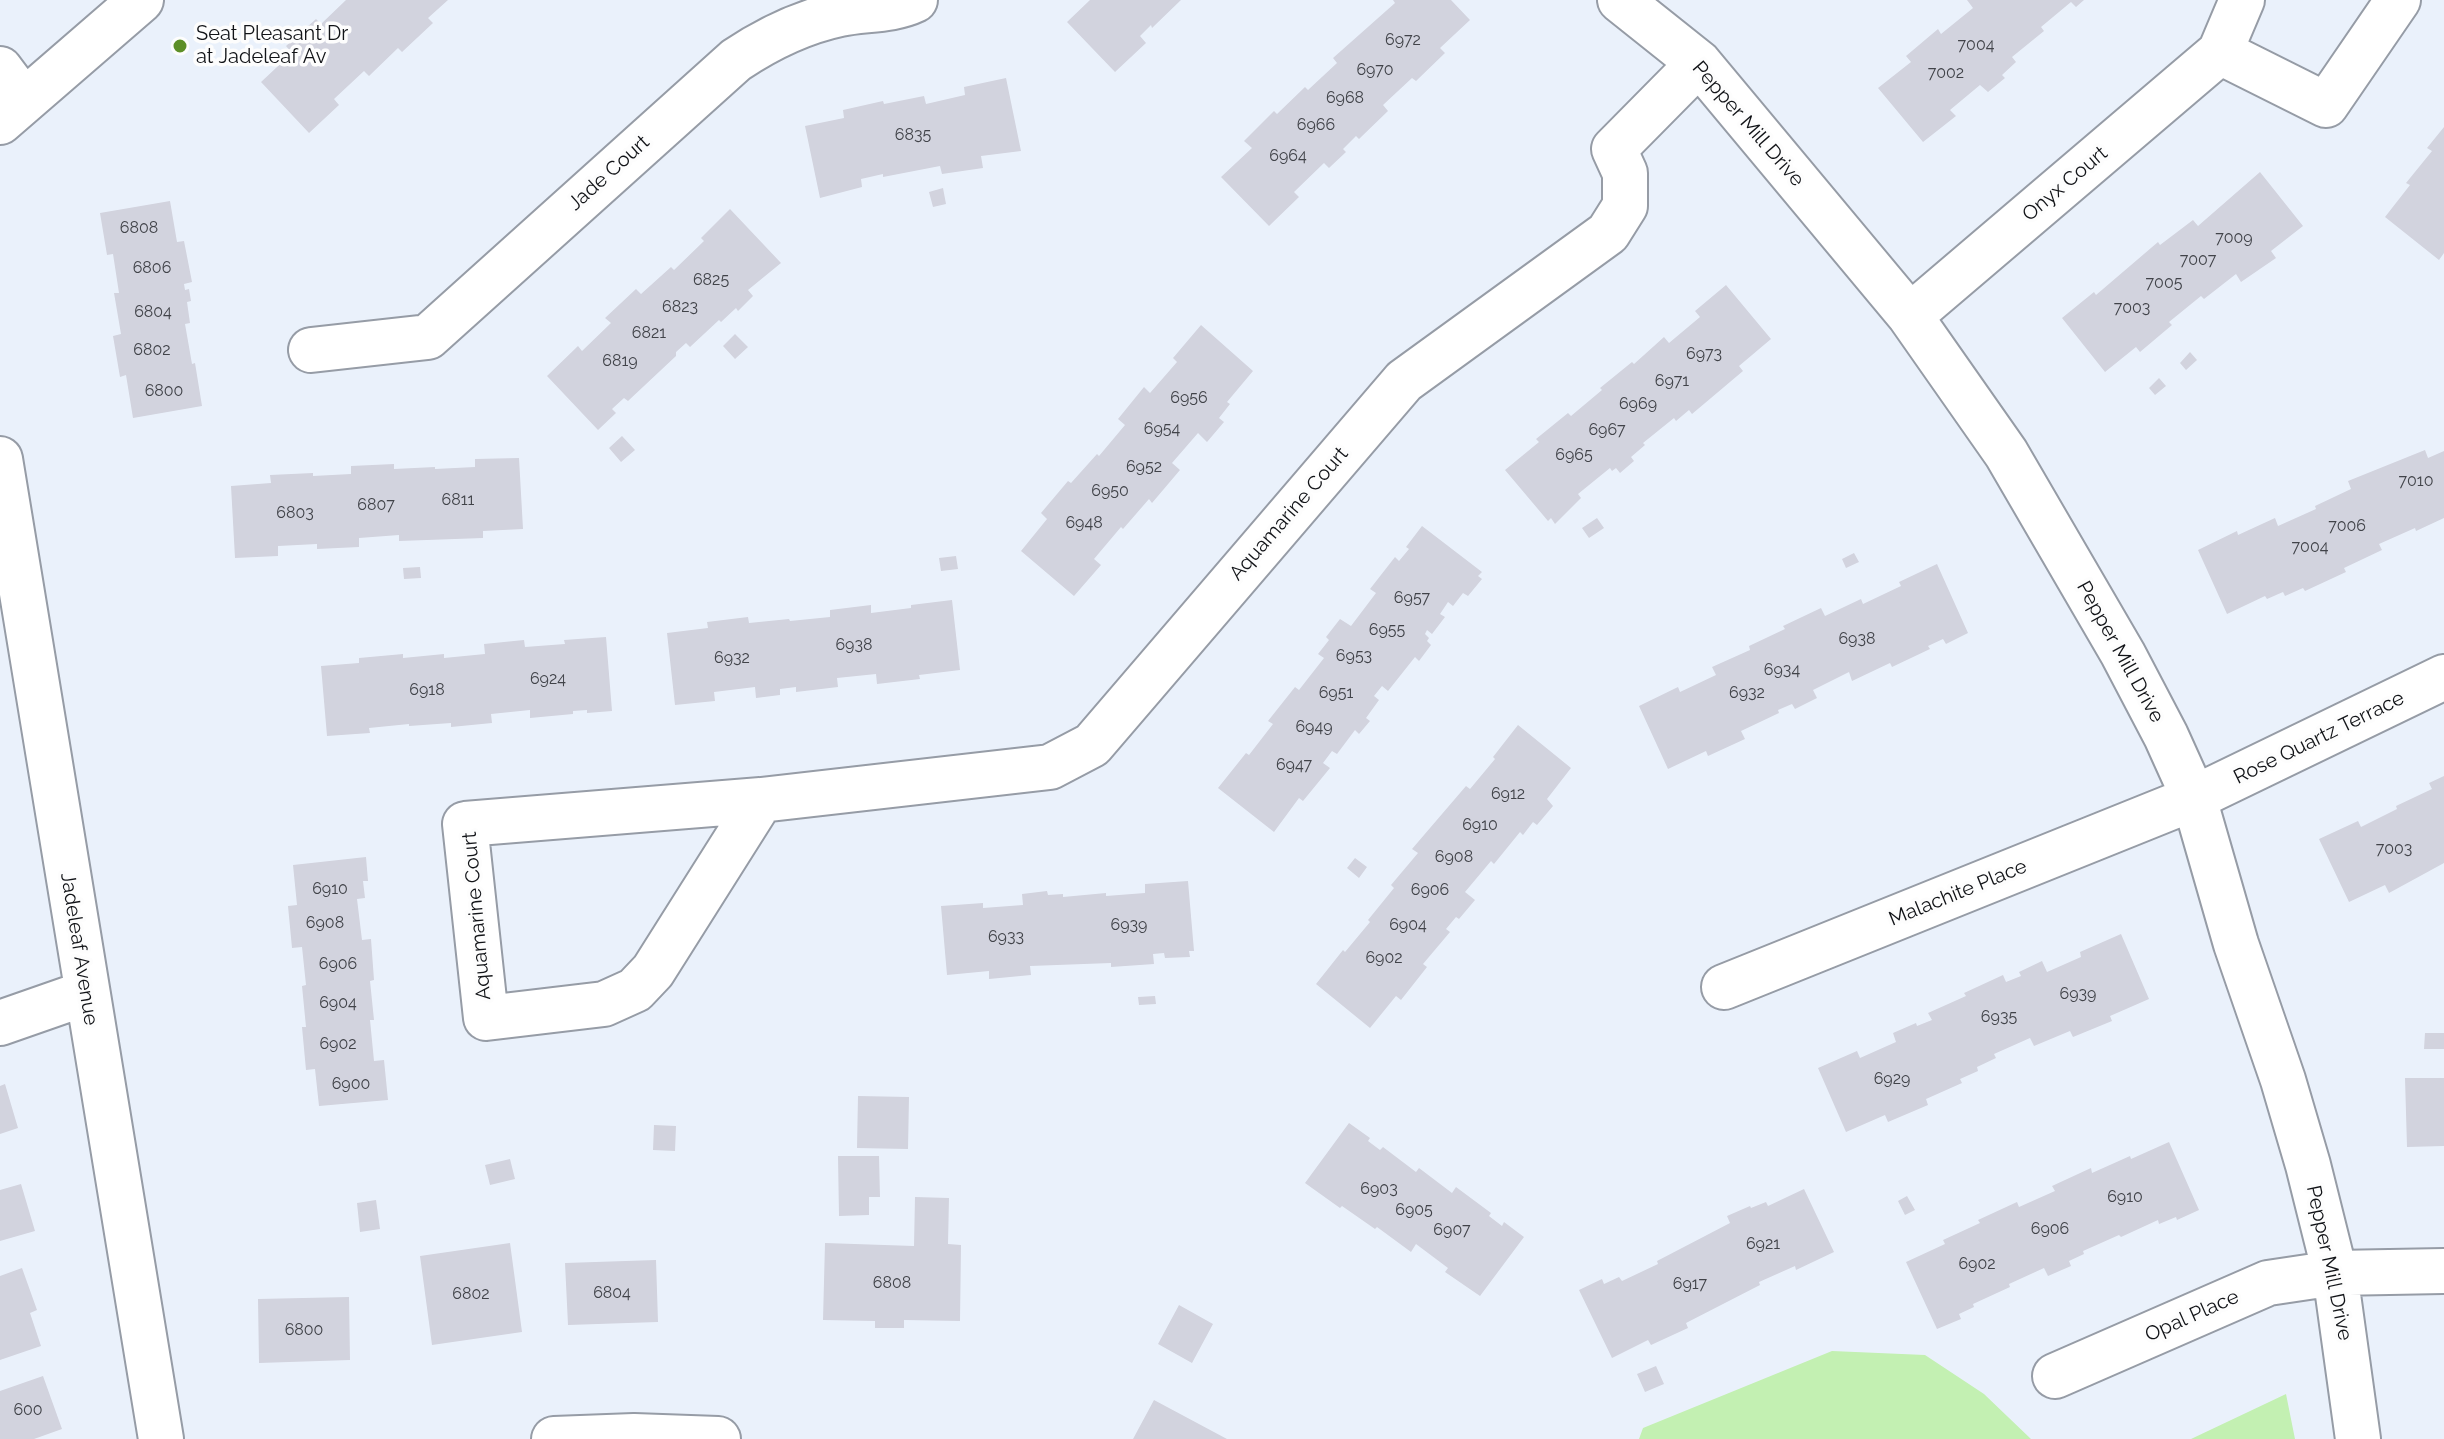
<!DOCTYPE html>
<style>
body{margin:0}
canvas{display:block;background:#eaf1fb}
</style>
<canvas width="2444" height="1439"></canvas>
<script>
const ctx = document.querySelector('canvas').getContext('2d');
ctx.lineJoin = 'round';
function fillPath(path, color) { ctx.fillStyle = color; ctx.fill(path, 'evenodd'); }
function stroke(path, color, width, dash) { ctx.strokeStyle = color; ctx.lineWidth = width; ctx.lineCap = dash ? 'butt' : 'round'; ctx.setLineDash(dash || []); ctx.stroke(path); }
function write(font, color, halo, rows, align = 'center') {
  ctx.font = font + ' Raleway,sans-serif'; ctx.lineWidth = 7; ctx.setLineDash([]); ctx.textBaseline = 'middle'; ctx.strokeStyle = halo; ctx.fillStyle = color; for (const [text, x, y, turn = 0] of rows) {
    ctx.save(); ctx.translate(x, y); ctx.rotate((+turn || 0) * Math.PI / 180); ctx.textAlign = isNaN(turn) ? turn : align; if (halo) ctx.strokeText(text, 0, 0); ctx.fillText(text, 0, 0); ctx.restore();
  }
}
const green = new Path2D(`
 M1832 1351 1925 1355 1984 1394 2031 1439H1639L1643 1428Z
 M2286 1394 2295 1439H2191Z`);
const building = new Path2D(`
 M346 0H448L428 18 433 23 402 52 398 48 369 76 364 71 334 99 339 105 309 133 261 82 292 53 286 46 316 19 321 24Z
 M1090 0H1181L1152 28 1151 25 1140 36 1146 43 1115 72 1067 22Z
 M1393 0H1451L1470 20 1440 48 1445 53 1416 81 1412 78 1383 105 1388 111 1359 139 1356 136 1343 149 1346 152 1329 168 1324 163 1294 192 1299 197 1269 226 1221 177 1252 148 1244 141 1274 111 1277 114 1305 87 1308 90 1337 63 1333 58 1395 3Z
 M1967 0H2084L2076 7 2071 2 2041 27 2044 31 2012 57 2016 62 2002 75 2005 78 1988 92 1980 85 1950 110 1956 116 1923 142 1878 88 1911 62 1906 56 1938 29 1941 34 1973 8Z
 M1006 78 1021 151 981 156 983 168 942 174 940 166 883 177V174L861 179 862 187 820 198 805 126 844 118 843 110 883 101 884 104 924 96 926 104 965 95 964 87Z
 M2444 127V253L2439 260 2385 217 2410 185 2406 183 2432 151 2427 148Z
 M2260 172 2303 226 2271 251 2276 258 2241 282 2236 274 2204 299 2201 296 2169 322 2172 325 2140 352 2136 347 2105 372 2062 318 2094 292 2096 295 2158 242 2160 245 2193 220 2198 226Z
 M943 188 946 204 933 207 929 192Z
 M170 201 177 242 184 241 192 282 184 284 185 290 189 289 191 301 187 302 190 323 185 324 192 364 195 363 202 406 133 418 126 375 120 377 113 336 121 334 114 293H119L113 254 107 255 100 213Z
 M730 209 781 263 748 290 753 296 738 311 736 308 721 322 719 320 690 347 686 343 676 352V356L628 401 624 398 612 409 616 413 598 430 547 376 578 346 582 351 611 323 605 318 636 289 641 294 671 267 674 270 704 241 701 238Z
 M1726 285 1771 339 1739 366 1743 371 1711 398 1692 414 1689 410 1676 421 1674 418 1643 443 1645 445 1631 457 1634 461 1620 473 1616 468 1612 471 1610 468 1578 494 1581 498 1555 524 1551 518 1548 521 1505 470 1539 442 1536 439 1568 413 1571 416 1602 390 1600 388 1632 362 1634 364 1664 337 1669 343 1700 317 1695 311Z
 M1201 325 1253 371 1227 402 1230 404 1219 418 1224 422 1207 442 1198 433 1172 463 1180 470 1152 503 1149 499 1123 529 1121 527 1094 559 1101 565 1074 596 1021 551 1047 519 1041 513 1068 481 1071 483 1097 454 1099 456 1125 425 1118 419 1144 387 1150 393 1177 362 1173 358Z
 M735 334 748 347 735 359 723 346Z
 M2190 352 2197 360 2186 370 2180 363Z
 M2159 378 2166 386 2155 395 2149 388Z
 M622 436 635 450 621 462 609 448Z
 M2425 450 2428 458 2444 451V518L2416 531 2415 528 2379 544 2382 550 2344 568 2346 572 2305 591 2303 588 2285 596 2283 592 2267 599 2265 596 2227 614 2198 550 2237 531 2238 535 2275 518 2278 526 2316 509 2315 506 2351 489 2348 481Z
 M519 458 523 529 483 531V538L399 541V535L359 538V547L317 549V544L278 546V556L235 558 231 486 271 483 270 475 313 473V476L351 474V466L394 464V469L435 467V469L475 467V459Z
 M1597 518 1604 528 1589 538 1582 528Z
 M1422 526 1482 572 1478 576 1482 579 1468 596 1463 593 1453 606 1448 602 1440 614 1445 617 1432 634 1427 630 1425 634 1429 638 1427 641 1431 645 1419 661 1415 657 1388 691 1382 686 1374 696 1379 700 1366 718 1370 721 1359 734 1355 730 1337 754 1332 751 1323 763 1330 768 1303 801 1299 798 1274 832 1218 788 1246 753 1249 755 1273 724 1268 721 1295 687 1299 690 1324 658 1318 654 1329 640 1326 637 1340 619 1351 626 1376 593 1370 589 1395 557 1399 561 1409 549 1406 547Z
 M1854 553 1859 562 1846 568 1842 559Z
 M956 556 958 569 941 571 939 558Z
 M1937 564 1968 633 1946 644 1943 639 1928 646 1930 649 1892 667 1890 663 1852 681 1849 672 1813 690 1817 698 1795 709 1792 704 1778 710 1779 713 1741 731 1745 739 1708 756 1706 751 1668 769 1639 706 1678 687 1680 692 1716 675 1712 667 1750 650 1749 646 1785 629 1783 626 1821 608 1825 616 1861 599 1863 604 1901 586 1899 582Z
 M420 567 421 578 404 579 403 568Z
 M952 600 960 670 919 675 920 679 877 684 876 674 837 678 838 687 796 692V687L780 689V695L756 698 755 687 714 692 715 701 675 705 667 633 708 628 707 622 748 617 749 623 789 619 790 621 830 617V610L871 605V613L911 608V605Z
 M606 637 612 711 587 713V710L573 711V714L530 718V710L491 714 492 723 451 727V723L409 726V724L369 728 370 733 327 736 321 666 359 663V658L403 654V658L444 654V658L485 654 484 644 524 640 525 647 565 644 564 640Z
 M1518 725 1571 768 1547 799 1553 806 1537 825 1533 822 1523 835 1520 832 1494 864 1491 861 1465 892 1475 900 1459 919 1456 917 1446 929 1450 932 1423 964 1427 967 1401 1000 1396 996 1370 1028 1316 984 1343 950 1345 952 1370 922 1368 920 1394 888 1391 885 1418 853 1412 849 1466 786 1470 789 1495 759 1493 757Z
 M2444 776V863L2389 893 2385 885 2349 902 2319 839 2358 821 2361 827 2397 809 2396 806 2432 789 2429 783Z
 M366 857 368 881H363L365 898 357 899 362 940 371 939 374 980 370 981 374 1020H370L374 1061 384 1060 388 1100 319 1106 315 1069 306 1070 302 1027H306L302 986 306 985 302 947 292 948 288 906 297 905 293 865Z
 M1355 858 1367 867 1359 878 1347 868Z
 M1188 881 1194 951H1189L1190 957 1165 958 1164 953 1153 954 1154 964 1111 967V963L1030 966 1031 975 989 979V971L947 975 941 906 983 903V908L1023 905 1022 894 1047 891 1048 895 1063 894V897L1106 893V896L1145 893V884Z
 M2121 934 2149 999 2110 1016 2112 1021 2073 1037 2070 1031 2034 1046 2030 1038 1994 1054 1996 1058 1977 1067 1978 1071 1960 1079 1962 1083 1926 1099 1928 1105 1888 1122 1885 1115 1846 1132 1818 1068 1857 1051 1860 1058 1896 1042 1893 1033 1916 1023 1917 1026 1932 1020 1928 1013 1966 996 1964 993 2003 975 2006 982 2021 976 2019 972 2042 961 2047 972 2081 957 2080 952Z
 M1155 996 1156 1004 1139 1005 1138 997Z
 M2425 1033H2444V1049H2424Z
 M2405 1078H2444V1146L2407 1147Z
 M5 1084 18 1128 0 1134V1086Z
 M858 1096 909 1097 908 1149 857 1148Z
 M1349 1123 1370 1138 1368 1141 1380 1150 1383 1147 1416 1172 1419 1168 1452 1193 1456 1187 1491 1213 1489 1216 1502 1226 1504 1222 1524 1237 1480 1296 1445 1272 1448 1268 1416 1244 1411 1252 1377 1227 1375 1229 1342 1206 1340 1208 1305 1183Z
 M654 1125 676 1126 675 1151 653 1150Z
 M2169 1142 2199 1210 2177 1220 2176 1217 2159 1224 2158 1220 2121 1237 2119 1235 2083 1251 2084 1254 2069 1261 2071 1266 2048 1276 2044 1268 2009 1284 2010 1287 1973 1304 1974 1307 1959 1314 1961 1319 1937 1329 1906 1262 1945 1244 1943 1240 1980 1223 1978 1220 2017 1202 2019 1207 2055 1191 2052 1186 2091 1168 2092 1173 2130 1156 2131 1159Z
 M838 1156H879L880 1197H869V1215L839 1216Z
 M510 1159 515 1179 490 1185 485 1165Z
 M21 1184 35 1231 0 1241V1190Z
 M1804 1189 1834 1252 1796 1270 1795 1266 1759 1282 1760 1285 1686 1323 1688 1328 1651 1345 1648 1340 1612 1358 1579 1290 1602 1279 1604 1284 1619 1277 1622 1281 1658 1264 1657 1261 1730 1223 1727 1216 1750 1206 1751 1208 1766 1202 1768 1206Z
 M1907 1196 1915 1210 1905 1215 1898 1201Z
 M915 1197 949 1198 948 1244 961 1245 960 1321 904 1320V1328H875V1321L823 1320 825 1243 914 1246Z
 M376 1200 380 1229 360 1232 357 1203Z
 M510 1243 522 1332 432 1345 420 1256Z
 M656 1260 658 1322 568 1325 565 1263Z
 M22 1268 37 1310 30 1313 41 1346 0 1360V1276Z
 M349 1297 350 1360 259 1363 258 1299Z
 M1179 1305 1213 1324 1192 1363 1158 1344Z
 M1656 1366 1664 1384 1645 1392 1637 1374Z
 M43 1376 62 1429 34 1439H0V1391Z
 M1154 1400 1227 1439H1133Z`);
const minor = new Path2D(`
 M1620 0 1699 63 1910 316 2006 453 2123 654 2166 736 2194 798 2236 944 2283 1080 2308 1165 2335 1273 2358 1439
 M2220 52 2326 105 2398 0
 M0 69 24 101
 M0 122 141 0
 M1910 316 2220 52 2242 0
 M311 350 428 337 736 60C769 38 802 22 840 14 865 9 892 11 915 0
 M0 459 161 1439
 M761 800 653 971 635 990 604 1004 486 1018 465 824 761 800 1050 767 1092 745 1404 381 1608 233 1625 206V173L1614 149 1699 63
 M1724 987 2194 798 2444 677
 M0 1023 86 993
 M2055 1376 2268 1283 2335 1273 2444 1271
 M554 1439 634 1436 718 1439`);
const markers = [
 [180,46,8,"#5d8f27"]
];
const numberNames = [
 ["6972",1403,40],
 ["7004",1976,45],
 ["6970",1375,70],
 ["7002",1946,73],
 ["6968",1345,98],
 ["6966",1316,125],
 ["6835",913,135],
 ["6964",1288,156],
 ["6808",139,228],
 ["7009",2234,238],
 ["7007",2198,260],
 ["6806",152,268],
 ["6825",711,280],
 ["7005",2164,283],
 ["6823",680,307],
 ["7003",2132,308],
 ["6804",153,312],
 ["6821",649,333],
 ["6802",152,350],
 ["6973",1704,354],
 ["6819",620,361],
 ["6971",1672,381],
 ["6800",164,391],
 ["6956",1189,398],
 ["6969",1638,404],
 ["6954",1162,429],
 ["6967",1607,430],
 ["6965",1574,455],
 ["6952",1144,467],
 ["7010",2416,481],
 ["6950",1110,491],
 ["6811",458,500],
 ["6807",376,505],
 ["6803",295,513],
 ["6948",1084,523],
 ["7006",2347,526],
 ["7004",2310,547],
 ["6957",1412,598],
 ["6955",1387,630],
 ["6938",1857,639],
 ["6938",854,645],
 ["6953",1354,656],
 ["6932",732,658],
 ["6934",1782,670],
 ["6924",548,679],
 ["6918",427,690],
 ["6951",1336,693],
 ["6932",1747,693],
 ["6949",1314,727],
 ["6947",1294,765],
 ["6912",1508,794],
 ["6910",1480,825],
 ["7003",2394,849],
 ["6908",1454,857],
 ["6910",330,889],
 ["6906",1430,890],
 ["6908",325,923],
 ["6939",1129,925],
 ["6904",1408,925],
 ["6933",1006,937],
 ["6902",1384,958],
 ["6906",338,964],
 ["6939",2078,994],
 ["6904",338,1003],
 ["6935",1999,1017],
 ["6902",338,1044],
 ["6929",1892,1079],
 ["6900",351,1084],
 ["6903",1379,1189],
 ["6910",2125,1197],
 ["6905",1414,1210],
 ["6906",2050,1229],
 ["6907",1452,1230],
 ["6921",1763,1244],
 ["6902",1977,1264],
 ["6808",892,1283],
 ["6917",1690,1284],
 ["6804",612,1293],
 ["6802",471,1294],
 ["6800",304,1330],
 ["600",28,1410]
];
const poiNames = [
 ["Seat Pleasant Dr",196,34],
 ["at Jadeleaf Av",196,57]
];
const streetNames = [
 ["Pepper Mill Drive",1748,124,49],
 ["Jade Court",609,173,-42],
 ["Onyx Court",2065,184,-40],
 ["Aquamarine Court",1289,514,-49],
 ["Pepper Mill Drive",2120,652,61],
 ["Rose Quartz Terrace",2319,738,-26],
 ["Malachite Place",1958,893,-22],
 ["Aquamarine Court",477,916,-95],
 ["Jadeleaf Avenue",79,949,81],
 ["Pepper Mill Drive",2329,1263,78],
 ["Opal Place",2192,1316,-24]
];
fillPath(green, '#c3f0b2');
fillPath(building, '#d2d3de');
stroke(minor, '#969ca6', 48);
stroke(minor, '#fff', 44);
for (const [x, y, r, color] of markers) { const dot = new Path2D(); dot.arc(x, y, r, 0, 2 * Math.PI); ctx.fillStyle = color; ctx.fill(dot); stroke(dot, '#fdfdfd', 3); }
write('16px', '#414349', null, numberNames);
write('20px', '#111317', '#fdfdfd', poiNames, 'left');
write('20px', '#111317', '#fdfdfd', streetNames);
</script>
